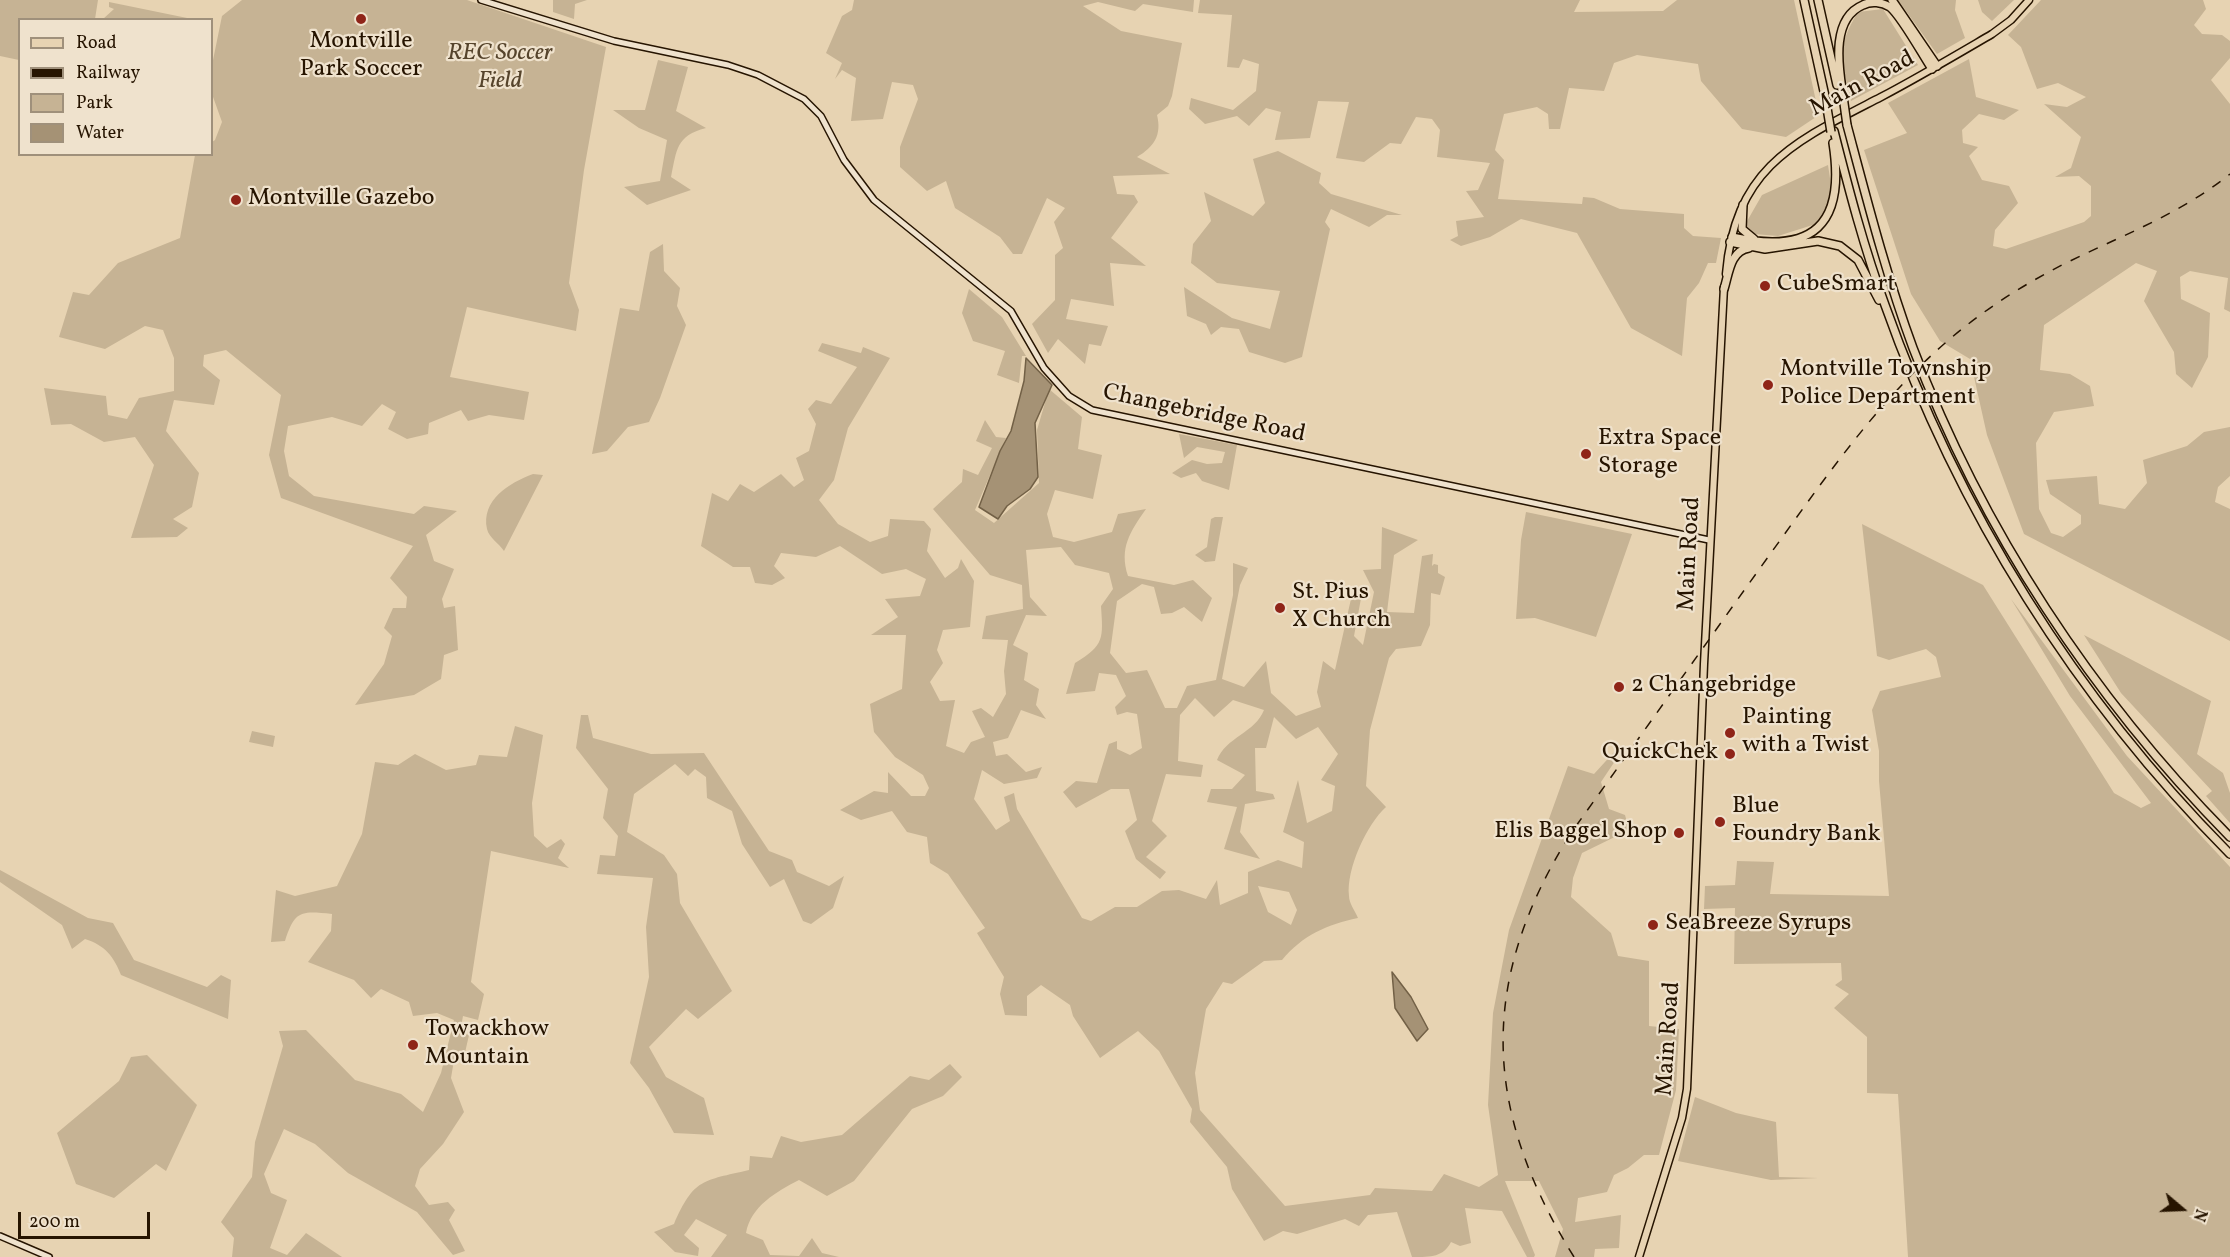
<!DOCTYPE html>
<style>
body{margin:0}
#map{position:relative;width:2230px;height:1257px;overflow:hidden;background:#e7d3b2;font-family:Vollkorn,serif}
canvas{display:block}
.legend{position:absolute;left:18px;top:18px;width:195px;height:138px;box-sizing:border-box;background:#efe2cd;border:2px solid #9f907b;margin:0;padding:8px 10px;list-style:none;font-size:18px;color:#261400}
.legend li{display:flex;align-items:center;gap:12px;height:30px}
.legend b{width:30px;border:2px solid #9f907b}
.north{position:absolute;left:2152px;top:1179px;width:60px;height:60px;-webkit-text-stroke:4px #efe2cd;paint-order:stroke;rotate:109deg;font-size:16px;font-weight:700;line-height:24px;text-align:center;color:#261400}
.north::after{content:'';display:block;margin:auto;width:21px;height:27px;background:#261400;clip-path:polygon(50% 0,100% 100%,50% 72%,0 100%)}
.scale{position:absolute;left:18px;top:1212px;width:132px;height:27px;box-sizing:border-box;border:3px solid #261400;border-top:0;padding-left:8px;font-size:18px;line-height:21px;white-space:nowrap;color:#261400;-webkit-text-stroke:4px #efe2cd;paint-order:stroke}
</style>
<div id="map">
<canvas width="2230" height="1257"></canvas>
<ul class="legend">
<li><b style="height:8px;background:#e7d3b2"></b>Road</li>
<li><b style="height:8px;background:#261400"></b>Railway</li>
<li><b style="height:16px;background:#c6b394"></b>Park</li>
<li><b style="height:16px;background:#a59275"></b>Water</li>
</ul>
<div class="north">N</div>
<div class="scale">200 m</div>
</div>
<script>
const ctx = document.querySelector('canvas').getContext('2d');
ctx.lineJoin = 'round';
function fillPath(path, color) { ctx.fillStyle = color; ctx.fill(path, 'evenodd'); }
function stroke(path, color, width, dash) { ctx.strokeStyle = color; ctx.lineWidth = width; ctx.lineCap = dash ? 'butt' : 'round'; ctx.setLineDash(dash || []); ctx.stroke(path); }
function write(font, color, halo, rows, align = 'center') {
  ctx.font = font + ' Vollkorn,serif'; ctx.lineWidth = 4.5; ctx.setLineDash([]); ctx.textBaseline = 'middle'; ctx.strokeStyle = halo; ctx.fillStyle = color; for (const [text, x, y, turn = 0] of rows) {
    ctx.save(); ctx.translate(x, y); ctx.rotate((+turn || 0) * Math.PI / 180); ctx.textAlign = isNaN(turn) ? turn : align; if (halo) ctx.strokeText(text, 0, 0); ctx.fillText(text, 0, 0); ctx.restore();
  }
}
const green = new Path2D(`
 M0 0H98L95 19 20 20 19 60 0 56Z
 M242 0H467L606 47 584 170 569 283 579 310 576 331 467 307 450 377 529 392 524 420 489 415 468 421 461 410 429 423 428 434 407 439 388 429 396 412 382 404 362 426 332 417 288 426 284 451 289 476 314 496 414 514 424 506 457 511 426 535 434 561 454 569 442 599 444 608 455 606 458 650 444 655 441 679 414 695 355 705 384 664 392 636 384 628 393 608H406L407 597 390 578 413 546 281 498 269 455 281 395 226 350 204 355 203 366 220 380 214 405 174 400 166 431 199 473 192 507 173 519 188 528 177 537 131 538 154 465 135 437 104 442 71 424 51 425 44 388 106 396 108 415 127 419 139 398 174 391V358L163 330 145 326 105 349 59 337 73 292 89 295 118 263 180 238 195 155 212 154V142L215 140 222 122 212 94V65L222 16Z
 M553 0H587L575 4 574 19 553 12Z
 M854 0H1194L1193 12 1143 4 1135 11 1098 2 1083 6 1121 31 1182 43 1172 96 1168 106 1157 115C1162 135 1154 147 1137 157L1170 174 1113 176 1117 194 1134 195 1138 202 1111 238 1146 266 1110 263 1114 306 1071 299 1066 319 1108 326 1101 346 1089 344 1085 364 1058 339 1048 353 1032 324 1055 300V255L1063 248 1054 222 1065 208 1047 198 1022 254H1013L1000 237 955 208 946 181 927 191 900 167V147L918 99 913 85 892 82 883 119 851 121 856 78 842 70 835 79 842 63 826 53 842 16 852 10Z
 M1200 0H1580L1574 12 1663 11 1677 0H1794L1819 115 1786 137 1742 129 1701 81 1698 64 1637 55 1614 63 1604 91 1569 88 1560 129H1549L1548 114 1537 107 1504 114 1495 150 1504 160 1498 199 1582 204 1583 197 1594 198 1620 209 1684 214V228L1693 236 1721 238 1716 263H1708L1699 283 1687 298 1682 356 1631 328 1577 233 1521 219 1490 237 1461 246 1450 240 1458 236 1456 221 1484 217 1466 191 1478 190 1490 163 1437 157 1440 130 1432 119 1416 117 1401 144 1390 143 1364 162 1336 158 1349 102 1318 101 1310 138 1275 140 1281 112 1266 108 1249 126 1237 116 1205 124 1189 109 1191 98 1233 110 1256 91 1259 64 1243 59 1239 68 1227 67 1232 15 1198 13Z
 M1898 0H1956L1955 10 1965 38 1937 54Z
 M1978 0H2014L1992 21 1982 12Z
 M2041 0H2203L2206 9 2194 25 2202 34 2222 35 2230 41V58L2211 80 2230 104V312L2224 309 2228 278 2190 271 2180 277 2181 299 2210 313 2208 357 2192 388 2176 374 2174 352 2144 301 2157 271 2136 263 2044 325 2040 370 2070 374 2090 386 2094 406 2054 412 2036 443 2039 509 2051 533 2063 537 2081 524V515L2050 494 2046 480 2097 476 2099 504 2125 509 2147 483 2143 460 2187 446 2204 432 2230 427V476L2218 487 2215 502 2230 509V641L2024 534 1987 435 1970 359 1940 341 1911 294 1864 150 1907 133 1888 103 1969 59 1976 97 2019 110 2004 120 1979 114 1962 130 1963 143 1978 147 1969 156 1982 180 2009 186 2018 203 1995 230 1993 246 2006 249 2084 222 2091 216V186L2079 176 2055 177 2071 168 2081 137 2044 104 2067 107 2086 97 2058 83 2037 89 2021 47 2008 35Z
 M109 2 192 19H103L114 9 109 7Z
 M1883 9 1918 65 1851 101C1842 61 1835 49 1858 12Z
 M658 60 688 67 676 111 706 128C676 136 677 149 671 177L691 190 647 205 624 187 660 181 667 140 639 128 613 110H645Z
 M1278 151 1321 173 1319 183 1331 194 1402 215H1387L1369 227 1331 209 1325 222 1330 229 1302 357 1285 363 1249 352 1239 329 1221 327 1211 335 1206 324 1187 316 1184 287 1232 318 1270 329 1280 291 1217 283 1191 263 1193 244 1211 221 1204 192 1253 216 1265 203 1253 159Z
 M1828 165 1833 198 1819 223 1778 236 1754 234 1739 250 1746 223 1762 195Z
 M663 244 664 271 680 288 677 306 686 325 660 398 649 422 628 427 607 451 592 454 620 308 639 311 650 252Z
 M969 289 1002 317 1026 356H1022L1019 383 997 375 1005 351 973 341 962 313Z
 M822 343 861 353 863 347 890 358 848 428 834 480 819 500 838 524 870 542 888 536 890 519 924 521 931 529 927 551 945 578 958 568 961 559 974 581 970 627 943 630 937 650 943 663 930 682 940 701 955 700 946 746 964 753 971 742 985 737 972 711 981 708 993 717 1006 694 1004 671 1008 640 982 639 986 616 1023 609 1022 585 990 575 933 509 962 482 963 469 978 475 992 448 976 441 985 420 996 437 1006 438 975 510 994 523 1039 483 1037 430 1049 389 1082 417 1078 449 1102 455 1093 499 1055 490 1047 514 1053 537 1074 542 1112 532 1118 514 1146 509C1130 532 1119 548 1128 576L1174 585 1193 580 1212 598 1202 622 1184 607 1172 613 1161 614 1154 587 1142 584 1117 601 1110 653 1126 673 1147 670 1165 708H1177L1187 686 1216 680 1233 595V563L1248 568 1240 585 1222 679 1244 687 1266 661 1271 693 1296 716 1321 707 1317 692 1323 661 1335 670 1353 590 1362 593 1354 636 1363 645 1374 592 1363 570 1381 569 1382 527 1418 540 1394 555 1387 612 1414 613 1422 556 1433 554 1432 566 1434 564 1438 565V573L1445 577 1440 595 1431 593 1430 625 1421 646 1396 649 1389 658 1370 730 1366 786 1386 807C1367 824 1346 869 1349 896 1349 903 1355 911 1358 918 1326 925 1303 935 1282 960L1264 961 1232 984 1223 982 1206 1009 1195 1073 1200 1110 1285 1206 1370 1195 1375 1188 1432 1191 1444 1174 1479 1187 1498 1175 1488 1105 1493 1013 1509 930 1568 766 1594 774 1615 751 1619 755 1601 782 1609 809 1625 815 1629 830 1582 853 1573 878 1571 897 1611 933 1618 956 1649 961V1026L1679 1029 1676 1090 1659 1155H1644L1628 1168 1614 1175 1607 1192 1578 1198 1575 1222 1621 1215 1619 1248 1595 1249 1594 1257H1555L1563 1229 1539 1181H1505L1535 1255 1534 1257H1527L1502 1211 1465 1208 1471 1243 1460 1246 1451 1242C1443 1257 1432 1257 1412 1257L1397 1212 1368 1215 1359 1226 1345 1219 1297 1234 1283 1231 1264 1241 1232 1189 1227 1167 1190 1122 1192 1109 1159 1051 1138 1031 1100 1058 1073 1016 1070 1005 1041 985 1027 996V1016L1005 1015 1000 994 1004 977 977 933 985 928 948 874 930 863 927 837 907 832 892 811 861 820 840 810 874 791 888 793V772L911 796H925L929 788 923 775 895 757 874 732 870 704 902 689 906 635H871L898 617 885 599 920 596 926 579 906 569 882 574 840 546 816 557 781 553 774 566 785 578 772 585 755 583 750 567H733L701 546 712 493 728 501 740 484 754 492 781 474 794 487 804 480 796 458 809 451 816 424 808 409 816 400 831 404 857 367 818 351ZM1061 547 1075 565 1109 573 1113 589 1101 606C1103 638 1105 645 1075 663L1066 694 1095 691 1099 673 1116 675 1126 696 1115 707 1117 715 1127 712 1137 714 1142 748 1130 755 1117 749V741L1109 744 1097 783 1076 781 1063 792 1076 808 1111 789H1129L1137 820 1125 831 1136 859 1160 879 1166 872 1146 857 1167 836 1152 821 1166 774 1201 777 1203 765 1178 761 1180 715 1195 698 1214 717 1233 700 1264 710C1255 733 1226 737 1217 760L1245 775 1232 789H1211L1207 802 1237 807 1224 849 1260 859 1240 832 1245 804 1275 799 1273 794 1256 791 1255 748H1266L1274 717 1296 739 1318 727 1338 754 1321 780 1335 786 1332 811 1307 823 1298 780 1283 832 1304 842 1302 868 1278 860 1248 872V893L1220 905 1217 880 1206 899 1179 890 1162 891 1137 907H1115L1091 921 1082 918 1017 809 1014 793 1004 797 1010 821 996 830 974 799 982 770 1004 784 1037 778 1042 767 1026 772 1007 754 996 756 993 742 1008 738 1021 710 1046 719 1036 705 1039 689 1024 680 1028 653 1013 645 1026 615 1047 616 1030 597 1026 550ZM1258 886 1289 892 1297 910 1291 925 1268 912Z
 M1179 434 1237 445 1229 490 1202 481 1196 473 1181 478 1172 473 1192 460 1207 464 1222 463 1225 452 1197 447 1184 458Z
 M533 474 543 475 504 551C499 543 489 538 487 529 481 500 509 483 533 474Z
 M1526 512 1632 534 1596 637 1535 618 1516 619 1521 540Z
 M1215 517H1223L1215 561 1205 562 1195 555 1207 547 1211 519Z
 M1862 524 1983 585 2114 793 2141 808 2151 803 2070 696 2011 599 2127 756 2230 867V1257H1851H1908L1898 1094 1867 1093V1037L1834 1008 1849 994 1835 985 1842 980 1841 963 1734 964 1735 908 1704 909 1705 886 1735 885 1737 861 1774 862 1770 894 1889 896 1879 781V751L1872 710 1880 691 1941 677 1936 657 1926 649 1889 660 1877 656Z
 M2084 635 2211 701 2197 754 2223 773 2230 793V823L2206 796 2212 791 2121 693Z
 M581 715H588L593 738 651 754 704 753 769 851 792 860 797 872 829 886 844 876 833 908 811 924 803 921 784 879 770 887 742 844 732 811 707 798 706 777 695 769 688 776 675 764 634 794 627 832 664 855 677 874 680 903 732 991 698 1019 686 1009 649 1047 666 1077 704 1098 714 1135 674 1133 649 1088 630 1063 649 977 646 927 653 878 597 874 600 855 615 856 618 836 603 818 608 789 576 748Z
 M515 726 543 735 532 803 534 836 547 848 561 839 565 844 558 858 569 868 491 851 471 982 484 994 478 1020 463 1016 460 1032 469 1035 464 1057 455 1054 451 1078 464 1112 443 1144 420 1169 415 1186 429 1205 448 1202 455 1210 449 1220 465 1251 453 1255 417 1212 348 1173 315 1144 284 1129 264 1174 271 1193 287 1200 270 1248 287 1255 306 1233 342 1257H232L234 1238 221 1222 252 1177 255 1142 283 1046 279 1031 306 1030 355 1080 401 1094 423 1112 441 1073 454 1020 437 1013 413 1016 409 1002 381 989 371 998 354 980 308 962 331 931 332 914C301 911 295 910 285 941L271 942 276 890 295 896 337 886 362 834 375 762 398 765 415 754 446 770 476 765 479 755 507 757Z
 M252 731 275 736 273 747 249 742Z
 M0 870 88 918 113 923 134 960 207 987 221 975 231 980 228 1019 121 975C114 957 105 945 85 939L72 949 62 925 0 882Z
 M147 1055 197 1105 166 1171 156 1164 114 1198 76 1184 57 1133 119 1081 131 1057Z
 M950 1064 962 1077 943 1096 912 1109 854 1181 827 1196 799 1180C776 1192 751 1206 746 1233L763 1240 770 1255 799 1256 812 1238 822 1253 839 1257H711L727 1235 696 1219 684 1235 699 1248 698 1256 675 1252 654 1232 674 1224C694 1178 703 1181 749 1170L750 1156 772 1158 781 1136 801 1142 842 1135 910 1076 929 1080Z
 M1695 1097 1736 1113 1776 1122 1779 1177 1818 1178 1771 1180 1678 1161Z`);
const water = new Path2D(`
 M1026 358 1052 385 1035 423 1038 477 1030 489 1007 506 998 519 979 507 1000 451 1011 431 1024 381Z
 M1392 972 1411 997 1428 1029 1417 1041 1395 1008Z`);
const secondary = new Path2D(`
 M481 0 614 41 728 65 758 75 804 99 821 116 844 160 874 200 1011 311 1044 368 1069 396 1092 410 1709 540
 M0 1236 49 1257`);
const primary = new Path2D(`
 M1726 274C1735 166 1796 141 1881 97 1919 77 1956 55 1992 34L2011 20 2029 0
 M1639 1257 1682 1118 1687 1089 1704 664 1724 287`);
const highway = new Path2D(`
 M1804 0 1825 96
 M1818 0 1837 85
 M1892 0 1937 66
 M1842 89C1838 63 1832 18 1863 5 1871 1 1882 2 1890 7 1902 17 1922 54 1932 69
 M1847 125C1867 200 1886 275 1913 348 1982 530 2093 698 2230 837
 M1834 131C1849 190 1864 248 1885 305 1958 511 2076 699 2230 854
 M1743 205 1742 229 1754 239
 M1732 237C1813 255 1846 225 1833 143
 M1730 242 1765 249 1818 241 1840 246 1858 260 1879 300
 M1724 289C1729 273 1730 251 1749 248`);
const rail = new Path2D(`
 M1574 1257C1482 1109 1478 981 1571 833 1637 741 1702 649 1768 557 1826 477 1884 391 1962 329 1993 304 2027 283 2062 265 2120 236 2179 215 2230 174`);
const highwayBridge = new Path2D(`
 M1842 89 1847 125
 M1825 96 1831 132`);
const markers = [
 [361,19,6,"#8f2418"],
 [236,200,6,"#8f2418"],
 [1765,286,6,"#8f2418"],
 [1768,385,6,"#8f2418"],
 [1586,454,6,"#8f2418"],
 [1280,608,6,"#8f2418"],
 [1619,687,6,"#8f2418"],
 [1730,733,6,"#8f2418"],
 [1730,754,6,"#8f2418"],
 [1720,822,6,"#8f2418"],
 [1679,833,6,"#8f2418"],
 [1653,925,6,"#8f2418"],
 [413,1045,6,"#8f2418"]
];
const poiNames = [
 ["Montville",361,43,"center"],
 ["Park Soccer",361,71,"center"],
 ["Montville Gazebo",248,200],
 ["CubeSmart",1777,286],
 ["Montville Township",1780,371],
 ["Police Department",1780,399],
 ["Extra Space",1598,440],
 ["Storage",1598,468],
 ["St. Pius",1292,594],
 ["X Church",1292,622],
 ["2 Changebridge",1631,687],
 ["Painting",1742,719],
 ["with a Twist",1742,747],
 ["QuickChek",1718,754,"right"],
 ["Blue",1732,808],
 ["Foundry Bank",1732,836],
 ["Elis Baggel Shop",1667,833,"right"],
 ["SeaBreeze Syrups",1665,925],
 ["Towackhow",425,1031],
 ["Mountain",425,1059]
];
const parkNames = [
 ["REC Soccer",500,55],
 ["Field",500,83]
];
const streetNames = [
 ["Main Road",1863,85,-28],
 ["Changebridge Road",1204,415,12],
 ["Main Road",1691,554,-87],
 ["Main Road",1670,1039,-86]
];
fillPath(green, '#c6b394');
fillPath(water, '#a59275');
stroke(water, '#726046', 1.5);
stroke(secondary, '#261400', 8);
stroke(primary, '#261400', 9);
stroke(highway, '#261400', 10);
stroke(secondary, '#efe2cd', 5);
stroke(primary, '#e7d3b2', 6);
stroke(highway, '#e7d3b2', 7);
stroke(rail, '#261400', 1.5, [10, 10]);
stroke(highwayBridge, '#261400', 10, []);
stroke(highwayBridge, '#e7d3b2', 7);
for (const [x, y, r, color] of markers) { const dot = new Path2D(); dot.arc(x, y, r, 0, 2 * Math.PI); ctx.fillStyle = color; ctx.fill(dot); stroke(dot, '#efe2cd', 2); }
write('24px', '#261400', '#efe2cd', poiNames, 'left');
write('italic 24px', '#56442c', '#efe2cd', parkNames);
write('24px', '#261400', '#efe2cd', streetNames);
</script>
